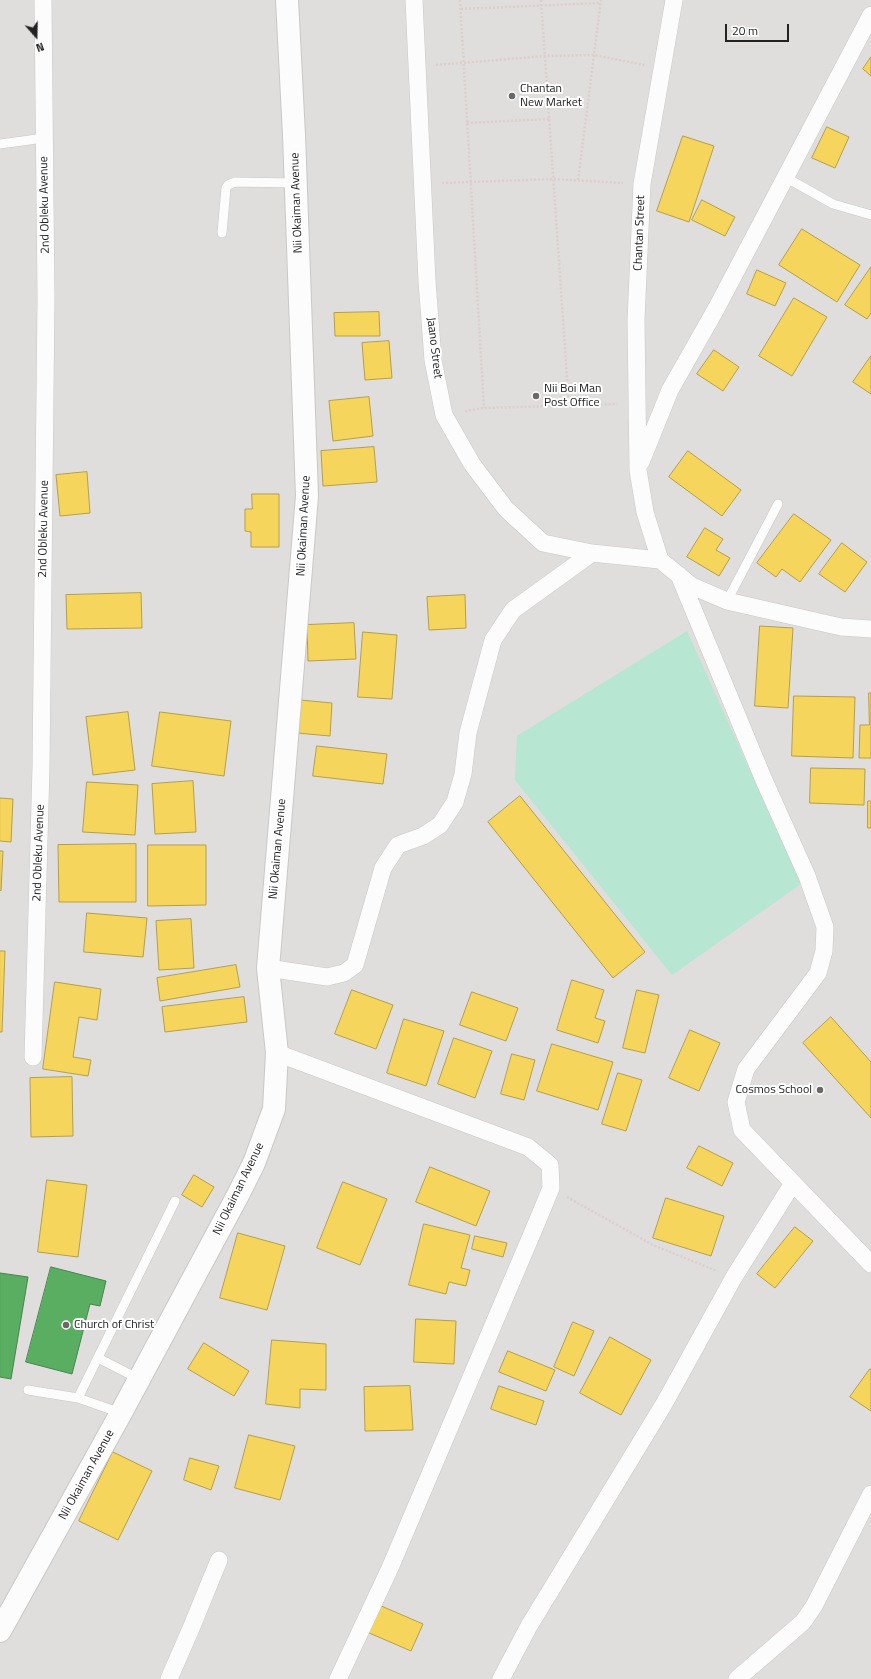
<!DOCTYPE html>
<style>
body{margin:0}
#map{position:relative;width:871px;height:1679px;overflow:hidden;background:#f0eeeb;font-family:"Titillium Web",sans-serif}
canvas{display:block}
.north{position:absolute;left:16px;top:16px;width:40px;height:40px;-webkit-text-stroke:3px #fff;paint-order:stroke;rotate:160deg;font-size:11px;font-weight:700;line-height:16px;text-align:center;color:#222}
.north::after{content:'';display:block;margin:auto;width:14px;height:18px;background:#222;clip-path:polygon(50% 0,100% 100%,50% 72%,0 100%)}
.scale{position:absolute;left:725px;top:24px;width:64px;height:18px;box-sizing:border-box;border:2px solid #222;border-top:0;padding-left:5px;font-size:12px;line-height:14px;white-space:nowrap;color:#222;-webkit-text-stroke:3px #fff;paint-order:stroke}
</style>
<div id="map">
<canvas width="871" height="1679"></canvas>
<div class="north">N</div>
<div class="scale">20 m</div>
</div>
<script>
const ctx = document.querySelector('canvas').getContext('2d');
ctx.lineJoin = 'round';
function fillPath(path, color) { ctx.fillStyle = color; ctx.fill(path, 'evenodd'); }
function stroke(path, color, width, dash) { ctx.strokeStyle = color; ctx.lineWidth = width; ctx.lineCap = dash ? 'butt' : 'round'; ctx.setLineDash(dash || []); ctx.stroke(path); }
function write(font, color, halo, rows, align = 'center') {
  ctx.font = font + ' "Titillium Web",sans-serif'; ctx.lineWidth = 4; ctx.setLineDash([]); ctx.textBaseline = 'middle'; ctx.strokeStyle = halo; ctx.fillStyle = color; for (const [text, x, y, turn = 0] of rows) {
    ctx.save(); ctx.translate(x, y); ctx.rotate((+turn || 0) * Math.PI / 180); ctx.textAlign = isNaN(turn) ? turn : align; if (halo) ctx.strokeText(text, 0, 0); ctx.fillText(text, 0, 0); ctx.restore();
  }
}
const residential = new Path2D(`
 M0 0H871V1679H0Z`);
const pitch = new Path2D(`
 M687 631 801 884 672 975 515 780 517 736Z`);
const homes = new Path2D(`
 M871 57V76L863 69Z
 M827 127 849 137 835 168 812 158Z
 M683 136 714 146 689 222 657 211Z
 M702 200 735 217 725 236 692 220Z
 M802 229 860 265 837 302 779 265Z
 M871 267V313L867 319 845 305Z
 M757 270 786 283 775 306 747 294Z
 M794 298 827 317 792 376 759 356Z
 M379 312 380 336H335L334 313Z
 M389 341 392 378 365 380 362 343Z
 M714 350 739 367 723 391 697 374Z
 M871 356V394L853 382Z
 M369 397 373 436 333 441 329 401Z
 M374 447 377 482 323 486 321 451Z
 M688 451 741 490 722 516 669 477Z
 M87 472 90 513 60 516 56 475Z
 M252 494H279V547H251V532L245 531V509H252Z
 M794 514 831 540 800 582 782 569 776 577 757 563Z
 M705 528 723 539 716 550 730 558 719 576 687 557Z
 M842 543 867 562 845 592 819 574Z
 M141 593 142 628 67 629 66 595Z
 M465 595 466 628 429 630 427 597Z
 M354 623 356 659 308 661 307 625Z
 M760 626 793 628 788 708 755 706Z
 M363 632 397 635 392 699 358 697Z
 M869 693H871V758H859L860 725H869Z
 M794 696 855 697 853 758 792 756Z
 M300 700 332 703 330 736 297 733Z
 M128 712 135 770 93 775 86 717Z
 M160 712 231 721 224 776 152 766Z
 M317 746 387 754 383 784 313 776Z
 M811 768 865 769 864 805 810 803Z
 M193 781 196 832 155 834 152 784Z
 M87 782 138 785 135 835 83 832Z
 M520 796 645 952 613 978 488 822Z
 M0 798 13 799 11 842 0 841Z
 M868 801H871V828H868Z
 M136 844V902H59L58 845Z
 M148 845H206V905L148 906Z
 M0 851H3L1 891 0 890Z
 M87 913 147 918 143 957 84 952Z
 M191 919 194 968 159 970 156 921Z
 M0 951H5L2 1032H0Z
 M236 965 240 987 160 1001 157 978Z
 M572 980 604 990 595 1018 605 1021 598 1043 557 1030Z
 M55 982 101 989 97 1020 79 1017 73 1057 91 1060 88 1076 43 1069Z
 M352 990 393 1005 376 1049 335 1034Z
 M637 990 659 995 645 1053 623 1048Z
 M472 992 518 1008 506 1041 460 1025Z
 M244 997 247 1022 165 1032 162 1007Z
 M831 1017 871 1062V1118L803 1043Z
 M404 1019 444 1031 426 1086 387 1073Z
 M690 1030 720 1043 699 1091 669 1078Z
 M454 1038 492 1051 475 1098 438 1084Z
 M552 1044 613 1062 598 1110 537 1091Z
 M512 1054 535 1060 524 1100 501 1094Z
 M618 1073 642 1080 626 1131 602 1124Z
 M72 1077 73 1136 31 1137 30 1078Z
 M699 1146 733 1163 722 1186 687 1168Z
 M430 1167 490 1191 476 1226 416 1202Z
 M194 1175 214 1187 202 1207 182 1195Z
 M47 1180 87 1185 78 1257 38 1252Z
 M343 1182 387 1199 360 1265 317 1248Z
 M666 1198 724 1216 711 1256 653 1238Z
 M424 1224 470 1235 461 1268 470 1270 466 1286 449 1282 446 1294 409 1285Z
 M795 1227 813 1241 775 1288 757 1274Z
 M238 1233 285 1246 267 1310 220 1298Z
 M475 1236 507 1243 503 1257 472 1249Z
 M416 1319 456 1321 454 1364 414 1362Z
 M573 1322 594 1331 574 1376 554 1367Z
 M610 1337 651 1360 621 1415 580 1393Z
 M272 1340 326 1344V1390L300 1389V1408L266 1404Z
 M204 1343 249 1371 234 1396 188 1369Z
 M508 1351 555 1370 546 1391 499 1372Z
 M870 1369H871V1411L850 1397Z
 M410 1386 413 1430 365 1431 364 1387Z
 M499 1386 544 1401 536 1425 491 1409Z
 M249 1435 295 1446 280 1500 235 1488Z
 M113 1452 152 1471 118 1540 79 1521Z
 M190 1458 219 1466 211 1490 184 1480Z
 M379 1605 423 1624 411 1651 367 1632Z`);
const public = new Path2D(`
 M51 1267 106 1281 100 1306 90 1304 72 1374 26 1362Z
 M0 1273 28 1277 11 1379 0 1377Z`);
const path = new Path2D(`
 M460 0 484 408
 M541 0 569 407
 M461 9 601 3
 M436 65 545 56 594 55 644 65
 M467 123 550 119
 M578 180 601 0
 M442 183 554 179 623 183
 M465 411 484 408 617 404
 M567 1197 653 1245 717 1271`);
const service = new Path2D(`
 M0 144 44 138
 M785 177 833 204 871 215
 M222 233 226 188 228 185 235 182 296 183
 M727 601 778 504
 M98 1358 139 1379
 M28 1390 78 1398 121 1413
 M78 1398 175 1201`);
const minor = new Path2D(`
 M414 0 427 281 433 360 444 415 472 464 506 509 543 543 592 553 660 560
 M674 0 642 184 636 320 638 470 645 512 660 560 692 586 727 601 841 627 871 629
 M641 462 670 390 716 309 871 15
 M679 575 763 778 807 876 825 927 824 951 818 973 746 1069 736 1102 742 1130 871 1264
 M268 968 327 977 344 973 355 965 383 868 398 845 423 836 440 825 455 802 463 774 468 733 493 640 513 610 592 553
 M277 1053 528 1147 550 1165 551 1188 537 1222 390 1568 338 1679
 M33 1057 41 767 46 299 43 0
 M169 1679 192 1626 219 1560
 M501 1679 529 1626 664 1404 734 1277 793 1183
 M737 1679 803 1622 814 1606 871 1494`);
const tertiary = new Path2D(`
 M0 1631 121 1413 238 1195 254 1163 274 1109 277 1053 268 968 307 496 294 135 287 0`);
const markers = [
 [512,96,4,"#6a6968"],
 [536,396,4,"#6a6968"],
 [820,1090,4,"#6a6968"],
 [66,1325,4,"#6a6968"]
];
const poiNames = [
 ["Chantan",520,89],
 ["New Market",520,103],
 ["Nii Boi Man",544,389],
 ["Post Office",544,403],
 ["Cosmos School",812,1090,"right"],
 ["Church of Christ",74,1325]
];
const streetNames = [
 ["Nii Okaiman Avenue",297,203,-92],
 ["2nd Obleku Avenue",45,205,-91],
 ["Chantan Street",640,233,-88],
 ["Jaano Street",434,348,83],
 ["Nii Okaiman Avenue",304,526,-87],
 ["2nd Obleku Avenue",44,529,-89],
 ["Nii Okaiman Avenue",278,849,-85],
 ["2nd Obleku Avenue",39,853,-88],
 ["Nii Okaiman Avenue",239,1189,-64],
 ["Nii Okaiman Avenue",87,1475,-61]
];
fillPath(residential, '#dfdedc');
fillPath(pitch, '#b7e6d2');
fillPath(homes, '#f6d55c');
stroke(homes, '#b69f4b', 1);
fillPath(public, '#5aae61');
stroke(public, '#49844e', 1);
stroke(service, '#c9c8c7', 10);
stroke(minor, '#c9c8c7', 18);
stroke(tertiary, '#c9c8c7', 24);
stroke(path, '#dccecd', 2.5, [2, 2]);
stroke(service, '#fdfcfc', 9);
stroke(minor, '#fdfcfc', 17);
stroke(tertiary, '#fdfcfc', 22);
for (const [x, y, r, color] of markers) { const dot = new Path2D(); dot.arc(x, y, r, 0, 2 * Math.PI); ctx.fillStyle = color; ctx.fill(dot); stroke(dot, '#fff', 1.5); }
write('12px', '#222', '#fff', poiNames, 'left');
write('12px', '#222', '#fff', streetNames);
</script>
